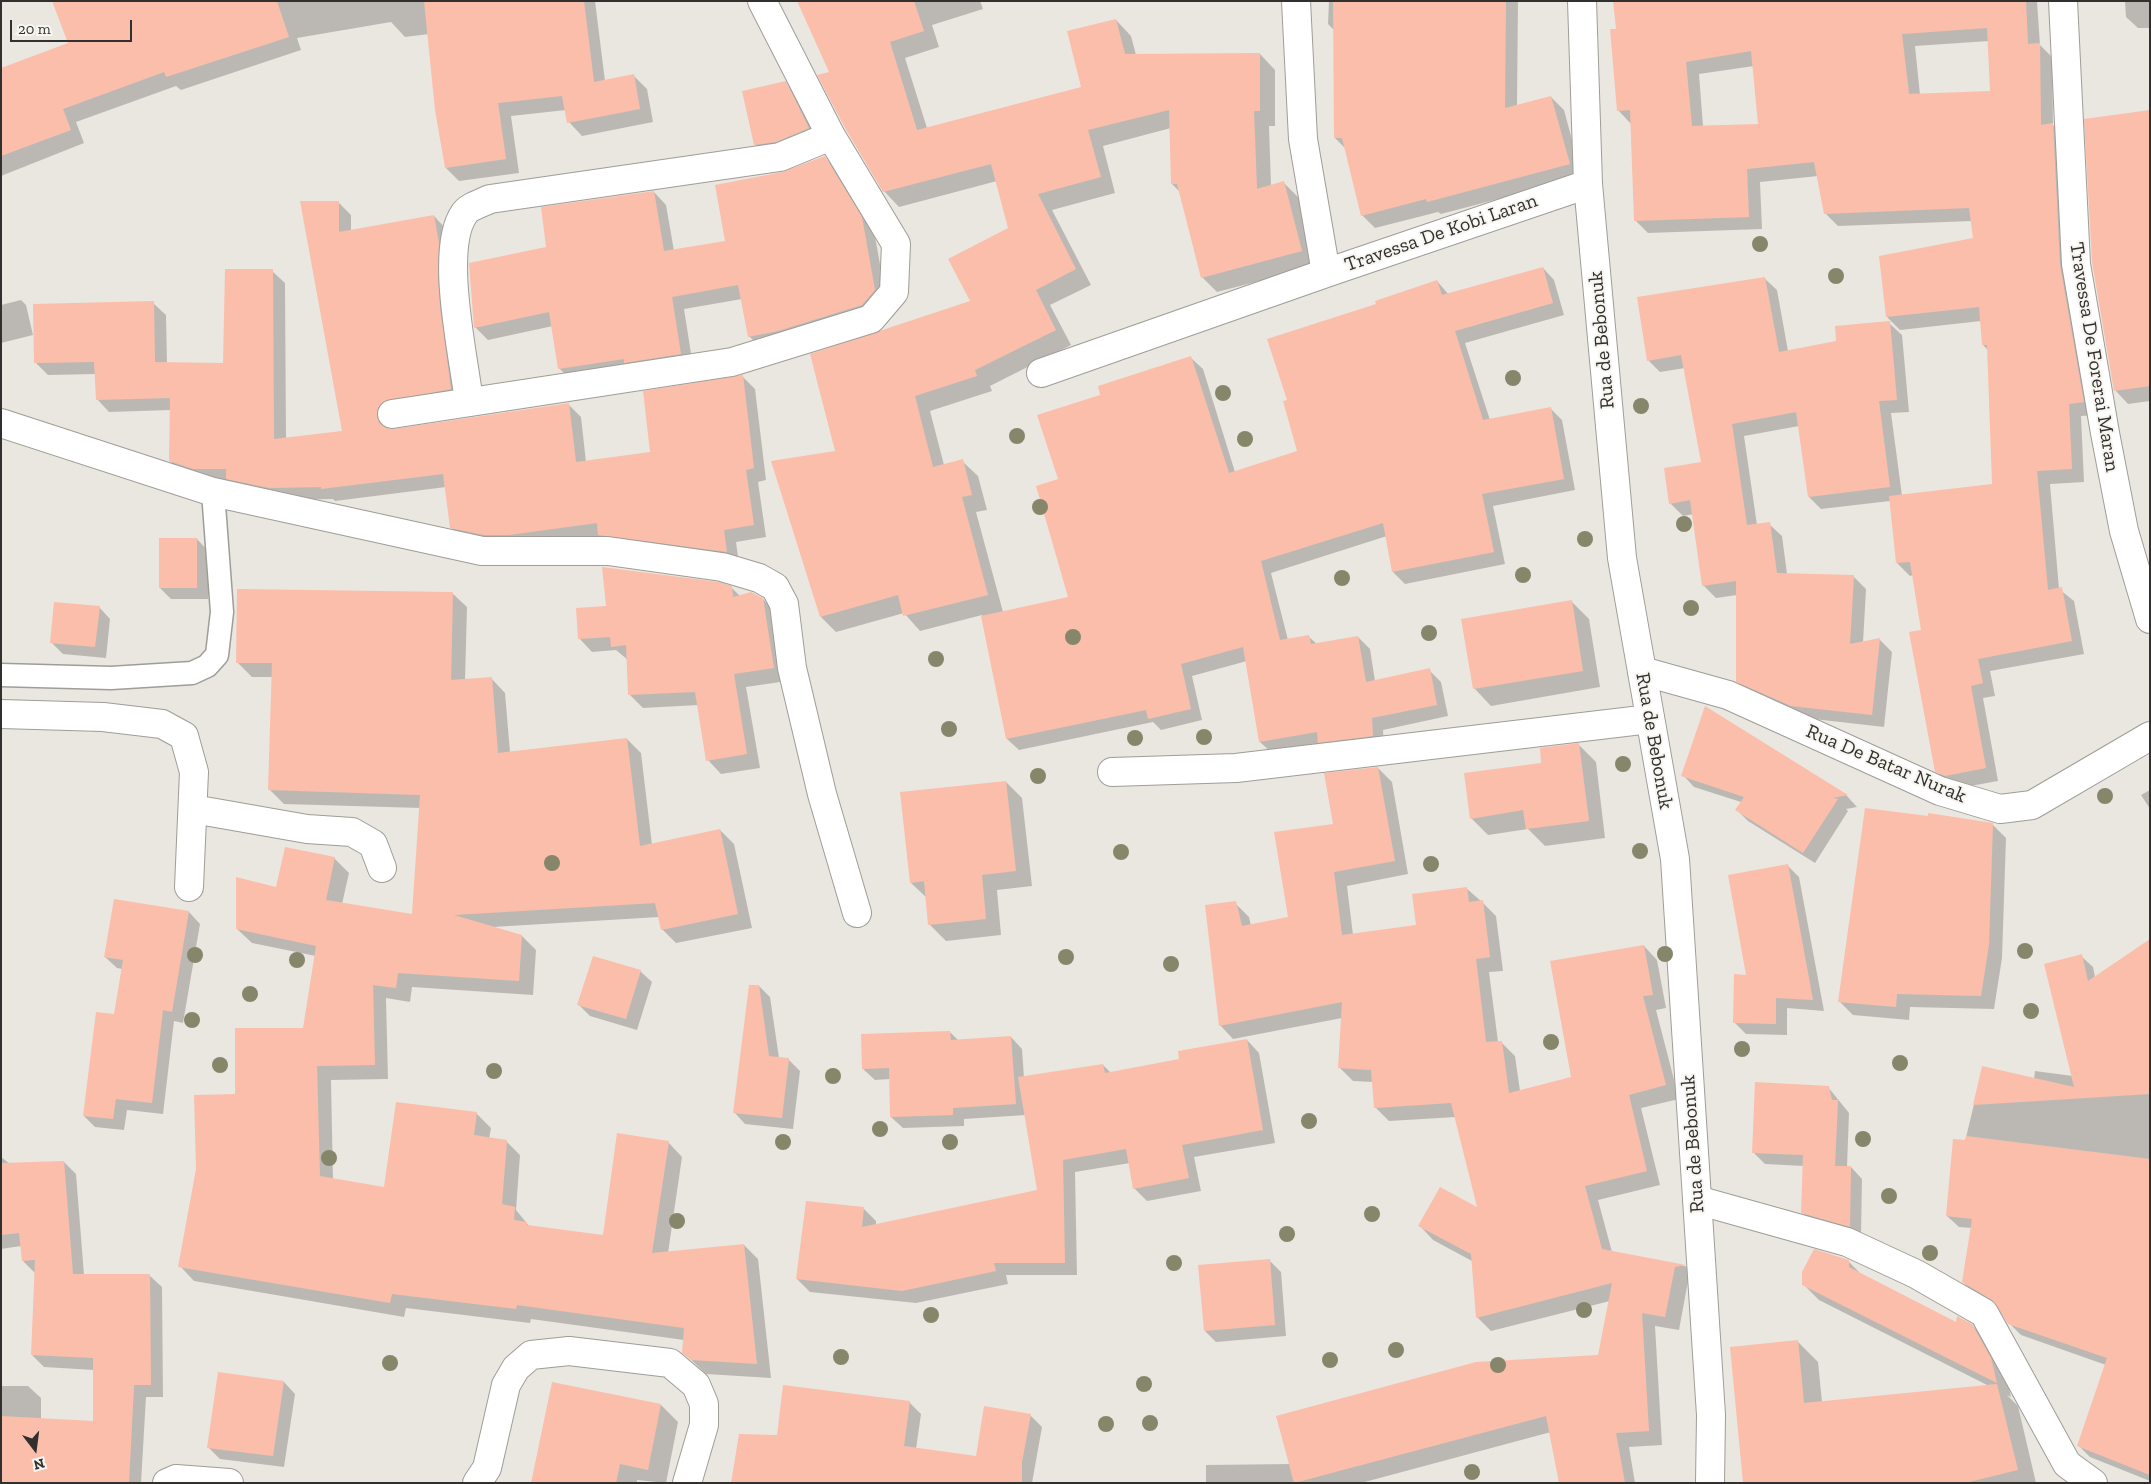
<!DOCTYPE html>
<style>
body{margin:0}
#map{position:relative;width:2151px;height:1484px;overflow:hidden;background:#eae7e1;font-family:"Zilla Slab",serif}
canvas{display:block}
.frame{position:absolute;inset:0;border:2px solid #31302e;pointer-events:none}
.north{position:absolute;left:10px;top:1424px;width:50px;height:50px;-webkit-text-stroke:4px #f7f5ef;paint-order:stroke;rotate:165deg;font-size:14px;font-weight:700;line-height:20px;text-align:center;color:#31302e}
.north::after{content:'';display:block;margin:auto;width:18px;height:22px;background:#31302e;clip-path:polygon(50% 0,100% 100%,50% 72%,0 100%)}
.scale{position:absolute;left:10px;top:20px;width:122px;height:22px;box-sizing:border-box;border:2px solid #31302e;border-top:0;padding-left:6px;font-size:15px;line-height:18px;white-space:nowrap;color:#31302e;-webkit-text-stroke:4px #f7f5ef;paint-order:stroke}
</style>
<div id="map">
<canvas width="2151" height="1484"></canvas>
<div class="frame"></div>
<div class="north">N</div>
<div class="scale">20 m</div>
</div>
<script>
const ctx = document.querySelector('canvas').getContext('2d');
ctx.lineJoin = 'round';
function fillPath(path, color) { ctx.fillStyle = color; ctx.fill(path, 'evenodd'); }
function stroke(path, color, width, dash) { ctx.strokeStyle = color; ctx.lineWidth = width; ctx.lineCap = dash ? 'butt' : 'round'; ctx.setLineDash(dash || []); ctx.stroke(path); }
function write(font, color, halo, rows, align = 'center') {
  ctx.font = font + ' "Zilla Slab",serif'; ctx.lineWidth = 4; ctx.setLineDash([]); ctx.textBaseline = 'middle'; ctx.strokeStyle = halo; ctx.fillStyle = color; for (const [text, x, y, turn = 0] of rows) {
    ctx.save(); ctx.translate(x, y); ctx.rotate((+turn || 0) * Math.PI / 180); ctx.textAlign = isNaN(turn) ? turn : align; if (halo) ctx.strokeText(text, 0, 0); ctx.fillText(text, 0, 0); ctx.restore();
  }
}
const shadow = new Path2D(`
 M105 1H595L605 81 634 76 647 89 653 122 582 136 569 122 566 110 511 116 519 173 459 181 446 168 429 34 405 37 391 22 297 38 301 50 181 90 176 86 76 122 84 143 1 176V70L69 44Z
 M798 1H980L983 9 932 25 939 47 905 58 927 128 1082 88 1116 20 1131 36 1136 55 1260 54 1275 70V126H1269L1271 186 1284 183 1299 198 1317 266 1217 292 1202 277 1180 192 1172 184 1171 128 1103 146 1115 193 1052 210 1091 285 1050 305 1071 345 990 386 992 391 930 411 944 465 962 461 978 476 987 510 976 512 1003 612 1069 598 1060 480 1102 396 1191 358 1203 369 1235 472 1299 452 1289 401 1378 305 1437 281 1449 295 1543 268 1554 280 1564 315 1465 343 1490 420 1550 408 1562 420 1575 490 1493 506 1505 564 1405 584 1393 572 1387 536 1271 573 1288 640 1309 637 1317 644 1358 637 1370 649 1375 681 1429 670 1441 682 1448 716 1383 730 1384 747 1272 753 1260 742 1247 661 1192 676 1202 720 1161 730 1153 722 1019 750 1007 739 982 615 920 631 904 613 836 632 821 617 836 452 972 302 1010 229 997 181 899 207 884 191Z
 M1329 1H1518L1517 106 1551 97 1564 110 1582 177 1441 214 1438 212 1375 228 1362 215 1346 149 1335 138 1334 30 1328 24Z
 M1614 1H2037L2040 45 2052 57 2053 125 2066 138 2096 415 2081 416 2084 482 2050 484 2059 589 2074 601 2084 654 1990 671 1995 696 1983 698 1998 781 1959 788 1950 784 1936 771 1922 631 1913 575 1910 576 1897 563 1890 501 1821 509 1809 497 1799 426 1744 436 1757 525 1769 524 1782 536 1787 574 1853 576 1866 589 1863 643 1880 640 1892 652 1884 727 1805 718 1750 694 1737 681V595L1716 598 1703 585 1694 514 1683 516 1670 503 1703 463 1685 368 1660 372 1648 360 1764 278 1777 290 1788 351 1837 342 1889 323 1902 335 1909 412 1891 413 1902 496 1993 486 1989 351 1983 345 1981 321 1900 330 1887 317 1974 240 1972 221 1838 226 1825 213 1818 176 1760 182 1762 229 1648 233 1635 220 1631 124 1618 110 1617 30ZM1989 41 1991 93 1920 95 1915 46ZM1754 66 1759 125 1703 126 1699 74Z
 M2125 1H2150V28H2138L2126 17Z
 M785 83 797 94 820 140 767 156 755 144Z
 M2150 111V401L2128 404 2115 390Z
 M824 157 837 170 874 231 887 303 762 349 749 336 742 299 684 309 693 366 572 381 559 368 553 326 488 340 475 327 547 248 654 192 666 205 674 251 727 242 783 174Z
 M302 202H338L351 215V232L434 216 446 229 463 401 389 422V430L568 404 581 417 586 462 651 453 742 376 755 389 766 480 758 482 766 537 736 542 739 564 612 547 601 537 523 547 463 540 451 527 446 487 335 501 333 499 282 500 240 491 230 481H206L183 473 170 461 171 410 109 412 97 399 96 374 48 375 36 363 153 303 166 315 167 364 225 365 272 271 285 283 286 439 343 432Z
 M21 300 26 305 33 335 1 343V305Z
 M197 539 208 551V599H171L160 588Z
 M731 587 740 596 763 599 776 613 787 681 746 687 760 768 721 774 708 760 698 705 643 708 630 695 628 660 616 650 592 652 579 638 608 607Z
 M452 593 467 607 465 680 491 678 505 693 510 752 627 739 641 753 652 845 720 830 734 844 752 928 676 943 662 929 659 917 493 927 522 936 536 950 533 995 412 987 410 1002 386 998 388 1079 331 1080 333 1180 385 1189 476 1113 491 1128 489 1139 506 1141 520 1155 516 1210 530 1227 604 1237 668 1142 682 1157 668 1253 744 1245 758 1259 771 1378 706 1374 684 1353V1340L531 1319 530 1323 406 1308 404 1317 194 1281 180 1266 236 1095 304 1030 316 956 252 943 237 929 277 889 334 858 349 873 342 904 414 915 421 808 284 804 269 789 273 677H252L238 663Z
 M1572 602 1589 619 1600 687 1491 706 1474 688Z
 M99 607 110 619 106 658 63 654 52 643Z
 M1706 708 1847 796 1857 807 1846 809 1848 811 1815 863 1748 821 1737 810 1741 802 1694 787 1683 775Z
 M1578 744 1596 762 1605 838 1545 846 1528 829 1488 835 1471 818 1543 765Z
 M1378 768 1392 782 1408 874 1347 886 1353 935 1417 927 1466 888 1482 902 1496 916 1503 971 1489 972 1498 1042H1501L1515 1056 1520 1091 1572 1078 1644 946 1657 960 1666 1008 1656 1010 1679 1099 1641 1108 1660 1185 1598 1200 1612 1252 1685 1266 1698 1278 1688 1281 1679 1330 1655 1326 1662 1445 1629 1447 1635 1483H1560L1551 1432 1361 1483H1206V1465L1291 1464 1599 1356 1610 1301 1491 1331 1477 1317 1472 1261 1433 1240 1420 1226 1479 1210 1456 1117 1389 1121 1375 1107 1373 1082 1353 1081 1339 1067 1342 1018 1233 1039 1220 1025 1235 903 1249 917 1251 926 1290 918 1335 825Z
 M1006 782 1022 798 1032 886 997 890 1001 935 946 941 929 924 927 898 911 883Z
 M2150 790V809L2141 795Z
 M1992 824 2006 838 2002 958 1994 1009 1910 1007 1909 1020 1853 1015 1840 1002Z
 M1788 866 1799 877 1824 1011 1787 1008V1035L1746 1034 1735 1023 1748 976Z
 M189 912 200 924 183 1023 174 1021 163 1114 127 1110 124 1130 95 1127 84 1116 115 1016 122 969 117 968 105 957Z
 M2150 941V1481L2090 1457 2078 1445 2106 1365 2021 1335 2009 1323 1998 1307 1975 1294 1963 1282 1972 1228 1959 1227 1947 1216 1983 1067 2034 1079 2035 1071 2073 1076 2081 956 2093 967 2095 977Z
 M640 971 652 982 637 1030 590 1016 579 1005Z
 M759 986 770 997 779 1058 788 1059 800 1071 793 1129 745 1124 734 1112Z
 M950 1032 959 1041 1011 1037 1022 1049 1024 1078 1103 1065 1111 1073 1181 1060 1247 1040 1259 1053 1275 1143 1194 1157 1201 1191 1147 1201 1134 1188 1130 1163 1075 1172 1077 1275H1006L1008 1284 916 1303 810 1292 797 1279 864 1209 876 1221V1225L1038 1191 1026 1115 964 1119V1126L903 1128 891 1117 890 1079 875 1080 863 1069Z
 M1828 1087 1849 1113 1847 1167H1851L1862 1179 1861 1236 1814 1224 1802 1212 1804 1166 1765 1164 1753 1152Z
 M1 1157 10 1164 64 1162 76 1174 84 1275H149L162 1287 163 1397H146L141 1483H1V1386H28L41 1398V1420L95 1422 94 1370 44 1367 32 1355 35 1273 23 1261 21 1246 1 1249Z
 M1269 1260 1281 1272 1286 1336 1216 1342 1205 1331Z
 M1848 1261 1863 1276 1957 1324 1972 1325 1988 1341 2006 1375 2011 1397 2007 1395 2018 1406 2036 1483H1744L1798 1342 1818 1362 1822 1402 1989 1386 1819 1300 1804 1285Z
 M284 1382 295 1394 284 1467 220 1459 208 1447Z
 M909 1402 921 1414 916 1449 977 1457 1030 1415 1042 1427 1032 1483H732L778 1436Z
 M661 1405 678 1422 666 1483 637 1480V1483H532Z`);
const building = new Path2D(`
 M52 1H277L289 37 166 77 164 72 63 109 71 130 1 156V68L68 43Z
 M424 1H584L594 82 634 74 640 109 567 123 562 96 498 103 506 159 445 168 435 110Z
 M797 1H914L924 31 890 42 917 130 1081 87 1067 31 1116 19 1125 54 1260 53V111H1254L1257 189 1284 181 1302 251 1201 278 1177 184H1171L1169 110 1088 130 1101 177 1038 194 1076 269 1036 290 1056 330 975 370 977 376 915 396 933 467 963 459 972 495 962 497 988 595 903 616 898 595 820 617 771 461 835 451 810 354 970 301 948 259 1008 228 991 164 883 192 845 128 817 75 829 72Z
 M1333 1H1506L1505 108 1551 96 1570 164 1427 202 1426 199 1361 216 1342 138H1334Z
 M1613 1H2026L2028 44 2040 43 2041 125 2053 123 2060 265 2084 402 2069 404 2072 469 2037 471 2048 590 2062 587 2072 641 1978 659 1983 683 1971 686 1986 768 1945 776 1935 772 1909 632 1921 630 1910 562 1896 563 1889 496 1992 484 1987 345H1982L1979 307 1886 317 1879 256 1973 238 1969 208 1824 214 1814 162 1747 169 1749 217 1634 221 1630 110 1617 111 1610 29H1616ZM1987 28 1990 91 1909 94 1902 34ZM1751 51 1758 124 1692 126 1686 62Z
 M786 81 809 128 776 142 754 145 742 91Z
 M2150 110V386L2114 391 2092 262 2084 119Z
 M825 156 862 217 875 290 862 305 778 331 748 337 738 285 672 297 681 354 624 363V359L558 369 549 312 474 328 469 263 546 247 541 207 654 191 664 251 725 241 715 185 782 172Z
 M300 201H339V232L434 215 439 243 438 278 440 307 451 389 383 402 378 408 377 416 380 423 386 428 394 429 569 403 576 462 650 452 643 391 743 375 754 468 746 470 754 525 724 530 727 552 598 535 597 523 509 535H484L450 528 443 474 321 489V487L269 488 226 479V469H193L169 461 170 398 96 400 94 362 34 363 33 304 154 301 155 362 223 363 225 269H273L274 439 342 431Z
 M1543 267 1553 303 1455 331 1483 420 1551 407 1564 479 1482 494 1494 552 1392 572 1383 523 1261 561 1280 640 1309 635 1311 644 1358 636 1366 682 1430 668 1437 705 1372 718 1373 736 1318 743 1317 732 1259 742 1243 647 1181 664 1191 709 1148 719 1146 710 1006 739 981 616 1068 597 1036 486 1058 479 1037 415 1100 395 1098 386 1191 356 1229 473 1297 451 1283 401 1287 400 1267 339 1376 304 1375 301 1437 280 1442 295Z
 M1765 277 1779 352 1836 341 1835 326 1890 321 1897 400 1879 401 1890 487 1808 497 1796 412 1732 424 1747 525 1770 522 1777 573 1854 575 1850 644 1880 638 1872 715 1791 706 1736 682V581L1702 586 1690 500 1669 504 1664 468 1701 462 1681 355 1647 361 1637 297Z
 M159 538H197V588H159Z
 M602 567 719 582 732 586 733 597 751 592 763 598 774 668 734 674 747 754 706 761 695 692 628 695 626 645 611 647 610 637 578 639 576 608 606 606Z
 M237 589 453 592 451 680 492 677 498 753 627 738 640 846 720 829 738 914 661 930 655 903 454 915 522 935 519 981 398 973 396 988 373 985 375 1065 317 1066 320 1176 384 1187 396 1102 477 1112 474 1135 507 1140 502 1204 515 1207 514 1220 527 1222V1225L603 1235 617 1133 669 1141 652 1253 744 1244 757 1364 691 1360 682 1353 684 1328 517 1305 516 1309 392 1294 390 1303 178 1267 196 1169 194 1095 235 1094V1028H303L316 946 236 929V877L276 887 285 847 335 857 326 900 412 914 420 795 268 790 272 663H236Z
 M1572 600 1583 671 1473 689 1461 619Z
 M54 602 100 606 95 647 50 643Z
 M1705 706 1848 795 1833 798 1838 799 1803 853 1735 810 1744 797 1681 776Z
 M1579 743 1589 821 1526 829 1523 810 1470 819 1464 773 1541 763 1540 748Z
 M1378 767 1395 861 1334 872 1342 935 1416 925 1412 894 1467 887 1469 902 1483 900 1490 957 1476 959 1486 1042 1502 1041 1509 1093 1571 1077 1550 961 1644 945 1653 995 1643 996 1666 1085 1629 1095 1647 1171 1585 1186 1602 1249 1686 1265 1675 1267 1665 1317 1642 1313 1649 1431 1616 1433 1625 1483H1559L1546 1416 1294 1483 1276 1416 1476 1362 1598 1355 1612 1283 1476 1318 1471 1254 1418 1226 1440 1187 1477 1207 1451 1103 1374 1108 1371 1070 1338 1068 1342 1002 1219 1026 1205 905 1236 901 1242 926 1288 917 1274 832 1333 824 1324 773Z
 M1006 781 1016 871 982 875 986 919 928 925 924 881 910 883 900 792Z
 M1865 808 1928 816V813L1993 823 1989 944 1981 996 1897 994 1896 1007 1838 1002Z
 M1788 864 1813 1000 1776 998V1024L1733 1023 1734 974 1746 975 1728 875Z
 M114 899 189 911 172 1012 163 1010 152 1103 116 1099 113 1119 83 1116 96 1012 114 1014 123 960 104 957Z
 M2150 939V1094L1973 1105 1982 1066 2074 1087 2044 964 2082 954 2088 981Z
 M593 956 641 970 626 1019 577 1005Z
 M749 985H759L769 1056 789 1058 782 1118 733 1113Z
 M950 1031 951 1040 1011 1036 1016 1104 953 1108V1115L890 1117 889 1068 862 1069 861 1034Z
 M1247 1039 1263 1130 1182 1145 1189 1178 1133 1189 1126 1149 1063 1160 1065 1263H994L996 1271 902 1291 796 1279 806 1201 864 1207 862 1227 1037 1190 1018 1077 1103 1064 1105 1073 1179 1059 1178 1051Z
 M1755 1082 1829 1086 1832 1100H1838L1835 1166H1851L1850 1227 1801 1213 1803 1155 1752 1153Z
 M1966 1136 2150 1159V1475L2077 1446 2107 1358 2008 1324 1992 1300 1962 1282 1972 1219 1946 1216 1953 1139 1965 1140Z
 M64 1161 73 1274H150L151 1385H134L129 1483 1 1482V1416L93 1421V1358L31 1355 35 1260 22 1261 19 1233 1 1235V1163Z
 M1814 1249 1849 1260V1267L1956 1322 1957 1316 1972 1324 1991 1358 1997 1383 1802 1285V1272Z
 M1270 1259 1275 1325 1204 1331 1198 1265Z
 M1798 1340 1804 1403 1997 1384 2018 1470 1965 1483H1743L1730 1347Z
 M218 1372 284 1381 273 1456 207 1448Z
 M552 1382 661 1404 648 1470 620 1464 616 1483H531Z
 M783 1385 910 1401 904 1446 976 1456 984 1406 1031 1414 1022 1462V1483H731L739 1434 777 1435Z`);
const service = new Path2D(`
 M1 675 111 678 192 673 207 666 217 655 222 612 213 492`);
const minor = new Path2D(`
 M1296 1 1303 139 1326 273 1588 184
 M2063 1 2076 264 2105 433 2124 531 2150 619
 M1041 373 1326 273
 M469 402C464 358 439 250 464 214 468 207 482 203 490 199L780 157 831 136
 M392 414 732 362 871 319 894 292 896 244 831 136 762 1
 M1 423 213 492 482 551H608L722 567 759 578 775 587 784 604 792 668 822 794 857 913
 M1642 671 1728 695 1940 791 2000 809 2032 805 2150 736
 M1 714 103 717 162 724 184 736 194 772 189 887
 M1112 772 1236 768 1650 719
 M193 809 307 829 352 832 373 844 382 868
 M1697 1200 1847 1242 1916 1274 1984 1313 2067 1464 2093 1483
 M167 1483 176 1479 229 1483
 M477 1483 487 1468 506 1385 516 1368 531 1355 569 1351 670 1363 696 1385 704 1404V1425L687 1483`);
const tertiary = new Path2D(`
 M1582 1 1588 184 1622 558 1675 859 1711 1415 1710 1483`);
const trees = [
 [1760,244],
 [1836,276],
 [1513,378],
 [1223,393],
 [1641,406],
 [1017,436],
 [1245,439],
 [1040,507],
 [1684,524],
 [1585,539],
 [1523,575],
 [1342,578],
 [1691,608],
 [1429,633],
 [1073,637],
 [936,659],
 [949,729],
 [1204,737],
 [1135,738],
 [1623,764],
 [1038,776],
 [2105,796],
 [1640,851],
 [1121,852],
 [552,863],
 [1431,864],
 [2025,951],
 [1665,954],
 [195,955],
 [1066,957],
 [297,960],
 [1171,964],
 [250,994],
 [2031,1011],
 [192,1020],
 [1551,1042],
 [1742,1049],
 [1900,1063],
 [220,1065],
 [494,1071],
 [833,1076],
 [1309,1121],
 [880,1129],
 [1863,1139],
 [783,1142],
 [950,1142],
 [329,1158],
 [1889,1196],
 [1372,1214],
 [677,1221],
 [1287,1234],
 [1930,1253],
 [1174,1263],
 [1584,1310],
 [931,1315],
 [1396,1350],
 [841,1357],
 [1330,1360],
 [390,1363],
 [1498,1365],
 [1144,1384],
 [1150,1423],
 [1106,1424],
 [1472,1472]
];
const streetNames = [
 ["Travessa De Kobi Laran",1441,233,-19],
 ["Rua de Bebonuk",1602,340,-95],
 ["Travessa De Forerai Maran",2094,357,81],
 ["Rua de Bebonuk",1654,741,80],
 ["Rua De Batar Nurak",1886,764,23],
 ["Rua de Bebonuk",1693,1144,-94]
];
fillPath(shadow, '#0003');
fillPath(building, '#fbbeaa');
stroke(service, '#9f9d98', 25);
stroke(minor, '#9f9d98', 30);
stroke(tertiary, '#9f9d98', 30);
stroke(service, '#fff', 22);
stroke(minor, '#fff', 28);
stroke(tertiary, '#fff', 28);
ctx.fillStyle = '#86866a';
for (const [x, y] of trees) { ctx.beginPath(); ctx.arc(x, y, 8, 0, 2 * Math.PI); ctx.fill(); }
write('20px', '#31302e', '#f7f5ef', streetNames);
</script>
